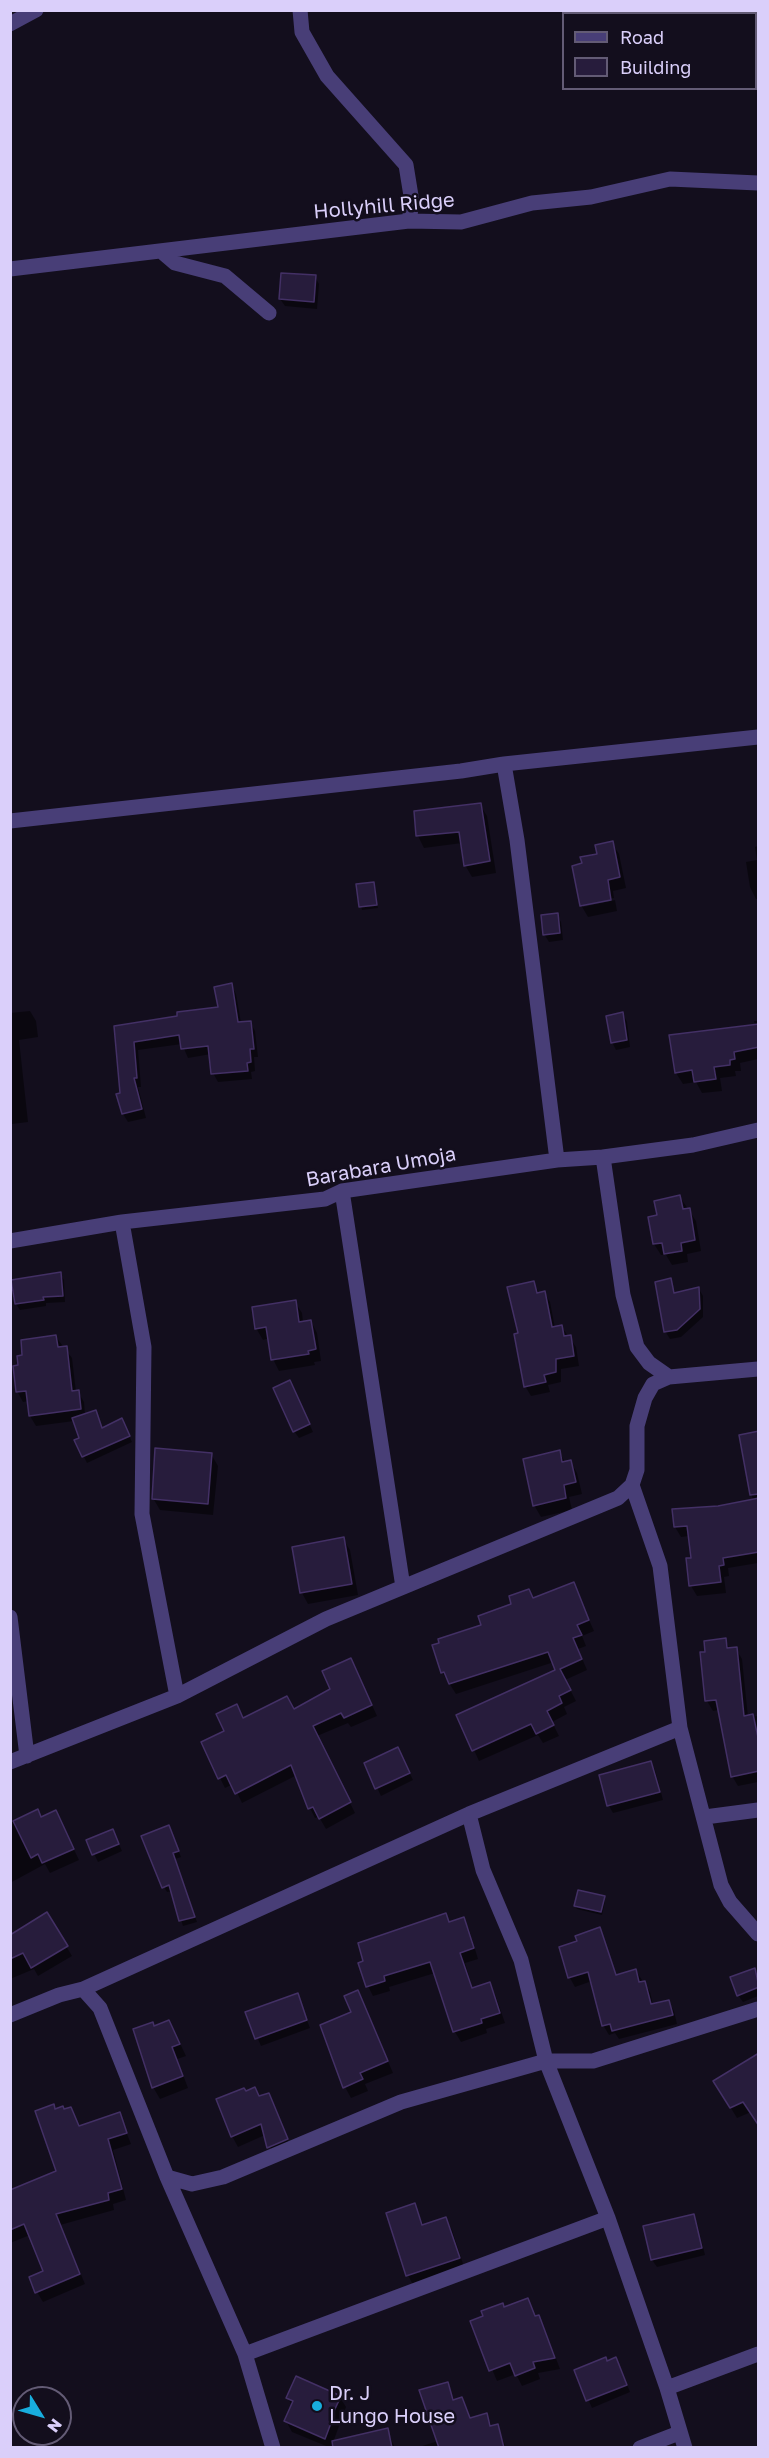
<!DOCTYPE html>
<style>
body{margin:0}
#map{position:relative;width:769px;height:2458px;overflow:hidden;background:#130e1d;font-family:"Golos Text",sans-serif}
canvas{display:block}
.frame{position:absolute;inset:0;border:12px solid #dacffa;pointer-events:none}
.legend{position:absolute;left:562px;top:12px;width:195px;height:78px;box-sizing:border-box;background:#130e1d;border:2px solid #635b75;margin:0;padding:8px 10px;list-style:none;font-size:18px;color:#dacffa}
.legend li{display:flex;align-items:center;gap:12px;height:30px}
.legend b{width:30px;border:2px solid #635b75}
.north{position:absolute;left:12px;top:2386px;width:60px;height:60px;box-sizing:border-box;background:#130e1d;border:2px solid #635b75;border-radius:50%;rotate:127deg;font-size:16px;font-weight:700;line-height:24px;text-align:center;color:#dacffa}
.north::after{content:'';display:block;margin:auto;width:21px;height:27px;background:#18addd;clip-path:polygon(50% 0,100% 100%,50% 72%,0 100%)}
</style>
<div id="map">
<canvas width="769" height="2458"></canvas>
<div class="frame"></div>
<ul class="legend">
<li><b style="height:8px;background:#483e77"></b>Road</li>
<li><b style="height:16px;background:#271c3c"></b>Building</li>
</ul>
<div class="north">N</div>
</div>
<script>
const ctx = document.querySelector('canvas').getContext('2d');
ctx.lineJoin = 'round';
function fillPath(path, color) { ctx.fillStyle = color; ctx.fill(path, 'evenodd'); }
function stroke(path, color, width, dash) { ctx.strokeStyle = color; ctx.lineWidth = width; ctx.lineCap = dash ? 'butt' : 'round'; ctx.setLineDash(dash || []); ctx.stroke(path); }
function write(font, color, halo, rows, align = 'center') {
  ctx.font = font + ' "Golos Text",sans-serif'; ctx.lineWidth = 5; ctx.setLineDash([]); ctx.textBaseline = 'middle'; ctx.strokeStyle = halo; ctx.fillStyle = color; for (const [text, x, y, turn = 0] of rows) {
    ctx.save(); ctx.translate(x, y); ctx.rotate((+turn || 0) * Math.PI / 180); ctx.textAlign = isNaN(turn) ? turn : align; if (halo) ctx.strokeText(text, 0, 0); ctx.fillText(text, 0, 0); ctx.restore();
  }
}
const shadow = new Path2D(`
 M315 277 319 284 317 309 285 306 280 299Z
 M480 805 487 816 496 873 472 877 465 865 462 843 424 848 418 836 415 812Z
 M612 843 619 854 626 888 613 891 614 898 583 904V907L615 900 617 911 588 917 581 905 584 865Z
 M758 846V899H756L750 887 746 862 757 860 755 847Z
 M373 883 378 908 362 910 357 886Z
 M557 915 561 922 563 940 549 942 544 934Z
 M231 985 236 994 241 1023 250 1022 255 1031 258 1057H254L255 1071 251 1072 252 1079 218 1082 213 1073 211 1054 188 1058 182 1044 138 1050 141 1087H138L146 1118 128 1122 123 1114 116 1027 179 1017 219 1008Z
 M30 1011 36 1021 38 1037 19 1040 28 1122 12 1124 10 1013Z
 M623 1014 627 1022 630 1047 616 1050 612 1042Z
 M754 1021H758V1059L740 1063 741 1071H735L736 1076 720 1078 722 1091 702 1093 696 1082 683 1084 676 1073 755 1026Z
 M680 1197 696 1221 701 1251 687 1254 688 1262 672 1265 666 1255H661L654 1244 658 1216Z
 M60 1274 64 1280 65 1302 46 1303V1306L20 1310 16 1304Z
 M670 1280 676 1294 699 1289 703 1296V1317L681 1337 670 1339 665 1331Z
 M533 1282 540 1294 544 1292 550 1302 555 1328 561 1326 576 1347 579 1366 561 1369V1382L548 1385 550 1392 531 1396 525 1386 520 1335Z
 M295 1302 302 1313 303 1322 311 1321 317 1333 321 1361 314 1362 315 1365 279 1371 273 1359 269 1338 263 1340 256 1328Z
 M56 1337 72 1358 76 1392H78L84 1402 85 1415 95 1412 103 1429 125 1427 132 1442 87 1463 76 1441 81 1439 74 1421 36 1426 30 1416 29 1401 23 1402 17 1391 20 1366Z
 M293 1389 313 1432 299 1438 294 1431Z
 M758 1433V1563L728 1568 729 1576 724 1577 726 1593 697 1596 691 1586 688 1560 692 1559 689 1536 681 1537 675 1527 718 1507 753 1501 741 1436Z
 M559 1452 565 1462 570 1461 577 1473 582 1494 569 1497 572 1510 541 1517 534 1505Z
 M211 1454 218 1466 213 1515 160 1510 153 1498Z
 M343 1539 350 1550 358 1595 308 1604 302 1593Z
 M573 1584 594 1631 582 1636 586 1646 578 1649 587 1670 565 1680 576 1701 564 1707 567 1714 552 1722 559 1736 543 1743 538 1735 479 1761 458 1715 557 1670 554 1662 456 1694 442 1672 483 1626 529 1590 534 1600Z
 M725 1640 730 1649H736L742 1659 748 1717 758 1716V1782L738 1786 732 1776 719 1710 713 1711 707 1701V1653Z
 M356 1670 377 1716 351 1727 348 1723 317 1736 355 1813 326 1829 319 1817 315 1818 310 1808 297 1775 242 1803 233 1784 225 1788 220 1778 226 1732 237 1706 244 1719 294 1711 332 1690Z
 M401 1756 413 1780 381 1796 366 1764Z
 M651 1763 655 1770 663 1800 613 1813 609 1806 601 1776Z
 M37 1811 42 1819 61 1823 79 1860 50 1873 45 1864 10 1883V1821Z
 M171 1833 181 1857 175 1859 197 1922 183 1926 172 1891 167 1892 164 1887Z
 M116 1838 122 1851 98 1862 88 1841Z
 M604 1898 605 1901 602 1915 577 1909 575 1906Z
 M47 1914 72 1956 38 1976 34 1969 10 1979V1937Z
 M445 1915 450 1924 463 1919 469 1929 478 1959 465 1963 473 1989 490 1984 495 1994 505 2023 486 2029 487 2033 461 2042 455 2032 435 1973 389 1987 390 1991 373 1996 368 1986Z
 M599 1929 617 1976 636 1971 650 1992 653 2005 669 2002 674 2011 677 2024 619 2039 615 2033 609 2035 603 2025 592 1981 575 1987 570 1978 561 1948 579 1942Z
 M755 1970 758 1977V1996L743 2002 738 1995Z
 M358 1992 393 2073 365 2084 368 2091 351 2098 345 2087Z
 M297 1995 310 2028 261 2046 247 2013Z
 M175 2033 186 2056 177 2059 188 2088 160 2099 153 2087Z
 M758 2054 751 2112 737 2118 715 2082Z
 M255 2088 260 2098 268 2094 292 2150 275 2158 265 2135 238 2147 232 2136 245 2092Z
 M71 2109 80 2127 119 2114 131 2144 113 2150 126 2200 113 2204 114 2210 60 2225 85 2284 43 2302 37 2292 45 2272 30 2235 10 2243V2190L58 2172 56 2111Z
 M414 2205 424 2226 446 2219 452 2230 465 2270 414 2287 408 2275Z
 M693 2216 697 2223 705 2255 657 2267 652 2260Z
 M527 2299 536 2317 538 2316 544 2327 560 2369 538 2373 540 2379 522 2386 516 2374 497 2381 472 2322Z
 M607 2363 620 2367 630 2392 592 2408 576 2371Z
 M447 2384 455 2401 462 2398 471 2419 486 2415 492 2426H498L506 2448H416L438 2441Z
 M340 2397 346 2407 331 2448 292 2432 286 2421 292 2406 288 2398Z
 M387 2430 395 2448H364Z`);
const building = new Path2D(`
 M281 273 316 275 314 302 279 299Z
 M481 803 490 861 464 866 459 832 416 836 414 811Z
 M613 841 620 877 608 880 611 900 580 906 572 866 582 863 580 857 597 854 595 845Z
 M374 882 377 905 359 907 356 884Z
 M558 913 560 933 543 935 541 915Z
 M232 983 238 1022 251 1021 254 1049H250L251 1062 247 1063 248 1071 211 1074 208 1046 181 1049 179 1035 134 1042 137 1078H134L142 1109 122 1114 116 1094 120 1093 114 1026 177 1016V1012L218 1007 214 987Z
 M623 1012 627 1040 611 1043 606 1016Z
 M759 1024V1047L734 1052 735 1059 730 1060V1065L714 1067 716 1079 694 1082 692 1070 675 1073 669 1035Z
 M680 1195 683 1209 690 1208 695 1240 681 1243 682 1251 664 1254 662 1243 653 1244 648 1217 657 1215 654 1201Z
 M61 1272 63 1296 43 1297 44 1300 15 1304 11 1280Z
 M671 1278 674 1293 699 1287 700 1309 677 1330 664 1332 655 1282Z
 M534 1281 537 1293 545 1291 552 1327 562 1325 564 1336 571 1335 574 1356 556 1359V1372L544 1375 546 1382 524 1387 514 1334 518 1333 507 1287Z
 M296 1300 299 1322 311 1320 316 1349 308 1351 309 1354 271 1360 266 1327 255 1329 252 1307Z
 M56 1335 58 1347 67 1346 72 1391 79 1390 81 1409 29 1416 26 1391 16 1392 13 1366 18 1365 17 1356 22 1355 21 1340Z
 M290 1380 310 1424 293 1432 273 1388Z
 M96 1410 102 1428 122 1418 130 1436 82 1457 74 1440 79 1438 72 1418Z
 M759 1431V1494L750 1495 739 1435Z
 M155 1448 212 1453 208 1504 152 1499Z
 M560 1450 562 1462 571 1460 576 1482 564 1485 566 1498 533 1506 523 1459Z
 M759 1498V1552L723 1558 724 1565 719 1566 721 1582 689 1586 686 1558H691L687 1526 674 1527 672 1509 718 1506Z
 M344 1537 352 1584 300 1593 292 1547Z
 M574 1582 589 1620 577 1625 582 1635 573 1638 582 1659 560 1669 571 1690 559 1696 562 1703 547 1711 554 1725 536 1734 531 1724 472 1751 456 1715 555 1670 548 1652 449 1684 444 1672 441 1673 432 1645 439 1643 438 1639 481 1625 478 1616 511 1604 509 1596 529 1589 533 1598Z
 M726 1638 727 1648 737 1647 744 1716 753 1714 759 1742V1771L731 1777 716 1700 705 1701 700 1652H705L704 1641Z
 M351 1658 372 1705 344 1718 341 1713 313 1726 351 1802 319 1819 313 1807 308 1809 291 1765 235 1794 226 1775 218 1779 201 1742 224 1731 216 1714 237 1704 243 1718 287 1696 294 1709 330 1689 322 1671Z
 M398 1747 410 1773 375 1789 364 1763Z
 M651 1761 660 1792 607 1806 599 1775Z
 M38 1809 41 1817 56 1810 74 1849 42 1863 38 1854 31 1858 13 1821Z
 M169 1825 179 1851 173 1853 195 1917 179 1921 169 1885 162 1888 141 1836Z
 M113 1829 119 1844 92 1855 86 1840Z
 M578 1890 605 1896 601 1912 574 1906Z
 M47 1912 68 1946 31 1968 23 1953 10 1959V1935Z
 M446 1913 449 1922 464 1917 474 1948 460 1953 472 1988 490 1982 500 2013 481 2019 482 2023 453 2032 430 1962 384 1976 385 1981 366 1987 358 1963 363 1961 358 1943Z
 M600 1927 616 1975 636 1969 639 1982 645 1981 651 2004 669 2000 673 2015 612 2031 610 2024 602 2026 588 1972 568 1978 559 1947 577 1941 575 1936Z
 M755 1968 759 1987 737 1996 730 1977Z
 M358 1990 388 2061 360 2073 363 2079 343 2088 320 2025 351 2012 344 1996Z
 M298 1993 307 2020 255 2039 245 2012Z
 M169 2020 180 2044 172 2047 183 2076 152 2088 133 2029 153 2022 154 2026Z
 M759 2053V2126L743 2102 730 2108 713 2081Z
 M255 2087 259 2096 269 2093 288 2139 267 2148 261 2124 231 2137 216 2099 244 2088 246 2091Z
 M54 2104 55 2109 63 2106 64 2109 71 2107 79 2126 120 2112 127 2133 108 2139 122 2189 108 2193 109 2200 56 2214 80 2274 35 2293 29 2277 43 2271 24 2224 10 2230V2190L56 2171 35 2111Z
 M415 2203 422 2225 446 2217 460 2258 406 2276 386 2213Z
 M694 2214 702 2248 651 2260 643 2226Z
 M528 2298 535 2316 539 2315 555 2358 533 2362 535 2368 515 2376 510 2363 489 2371 470 2321 483 2316 481 2311 503 2303 504 2307Z
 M606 2357 607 2361 616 2357 627 2385 586 2401 574 2370Z
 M296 2376 341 2396 329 2422 331 2423 325 2439 284 2421 293 2401 286 2398Z
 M448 2382 453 2400 462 2397 470 2418 487 2413 490 2426 498 2424 504 2448H439L419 2390Z
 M388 2428 392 2448H333L332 2441Z`);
const path = new Path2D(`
 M742 10 744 14
 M756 30 758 34`);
const minor = new Path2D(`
 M300 10 302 32 327 76 406 165 412 202 409 221
 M10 24 36 10
 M161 251 175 263 225 276 269 313
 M10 269 409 221 461 222 532 203 591 197 670 179 758 183
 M504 764 517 840 557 1160
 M10 821 461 771 504 764 758 737
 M603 1157 623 1295 637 1347 649 1363 669 1377
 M342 1191 403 1587
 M122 1222 144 1347 142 1514 177 1696
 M10 1241 122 1222 325 1199 342 1191 557 1160 603 1157 693 1145 758 1130
 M632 1485 660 1566 680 1728 721 1885 730 1902 758 1934
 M10 1617 27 1756
 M10 1762 177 1696 326 1619 618 1498 632 1485 637 1470V1426L645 1398 653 1384 669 1377 758 1369
 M469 1814 483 1870 521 1960 546 2061 608 2218 667 2388 685 2448
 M705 1817 758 1810
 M83 1989 469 1814 680 1728
 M10 2015 59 1995 83 1989 100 2008 167 2177 192 2184 223 2177 401 2102 546 2061H593L758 2009
 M167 2177 245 2354 273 2448
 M245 2354 608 2218
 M667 2388 758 2354
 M640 2448 679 2433`);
const markers = [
 [317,2406,6,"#18addd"]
];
const streetNames = [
 ["Hollyhill Ridge",384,206,-5],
 ["Barabara Umoja",381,1167,-10]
];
const poiNames = [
 ["Dr. J",329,2394],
 ["Lungo House",329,2417]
];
fillPath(shadow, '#0007');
fillPath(building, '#271c3c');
stroke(building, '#433065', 1.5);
stroke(path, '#3a9aa3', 4, [3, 4.5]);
stroke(minor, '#483e77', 15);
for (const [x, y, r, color] of markers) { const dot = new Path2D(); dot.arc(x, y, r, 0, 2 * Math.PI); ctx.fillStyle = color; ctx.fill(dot); stroke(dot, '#130e1d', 2); }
write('20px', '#dacffa', '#130e1d', streetNames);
write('20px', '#dacffa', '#130e1d', poiNames, 'left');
</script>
